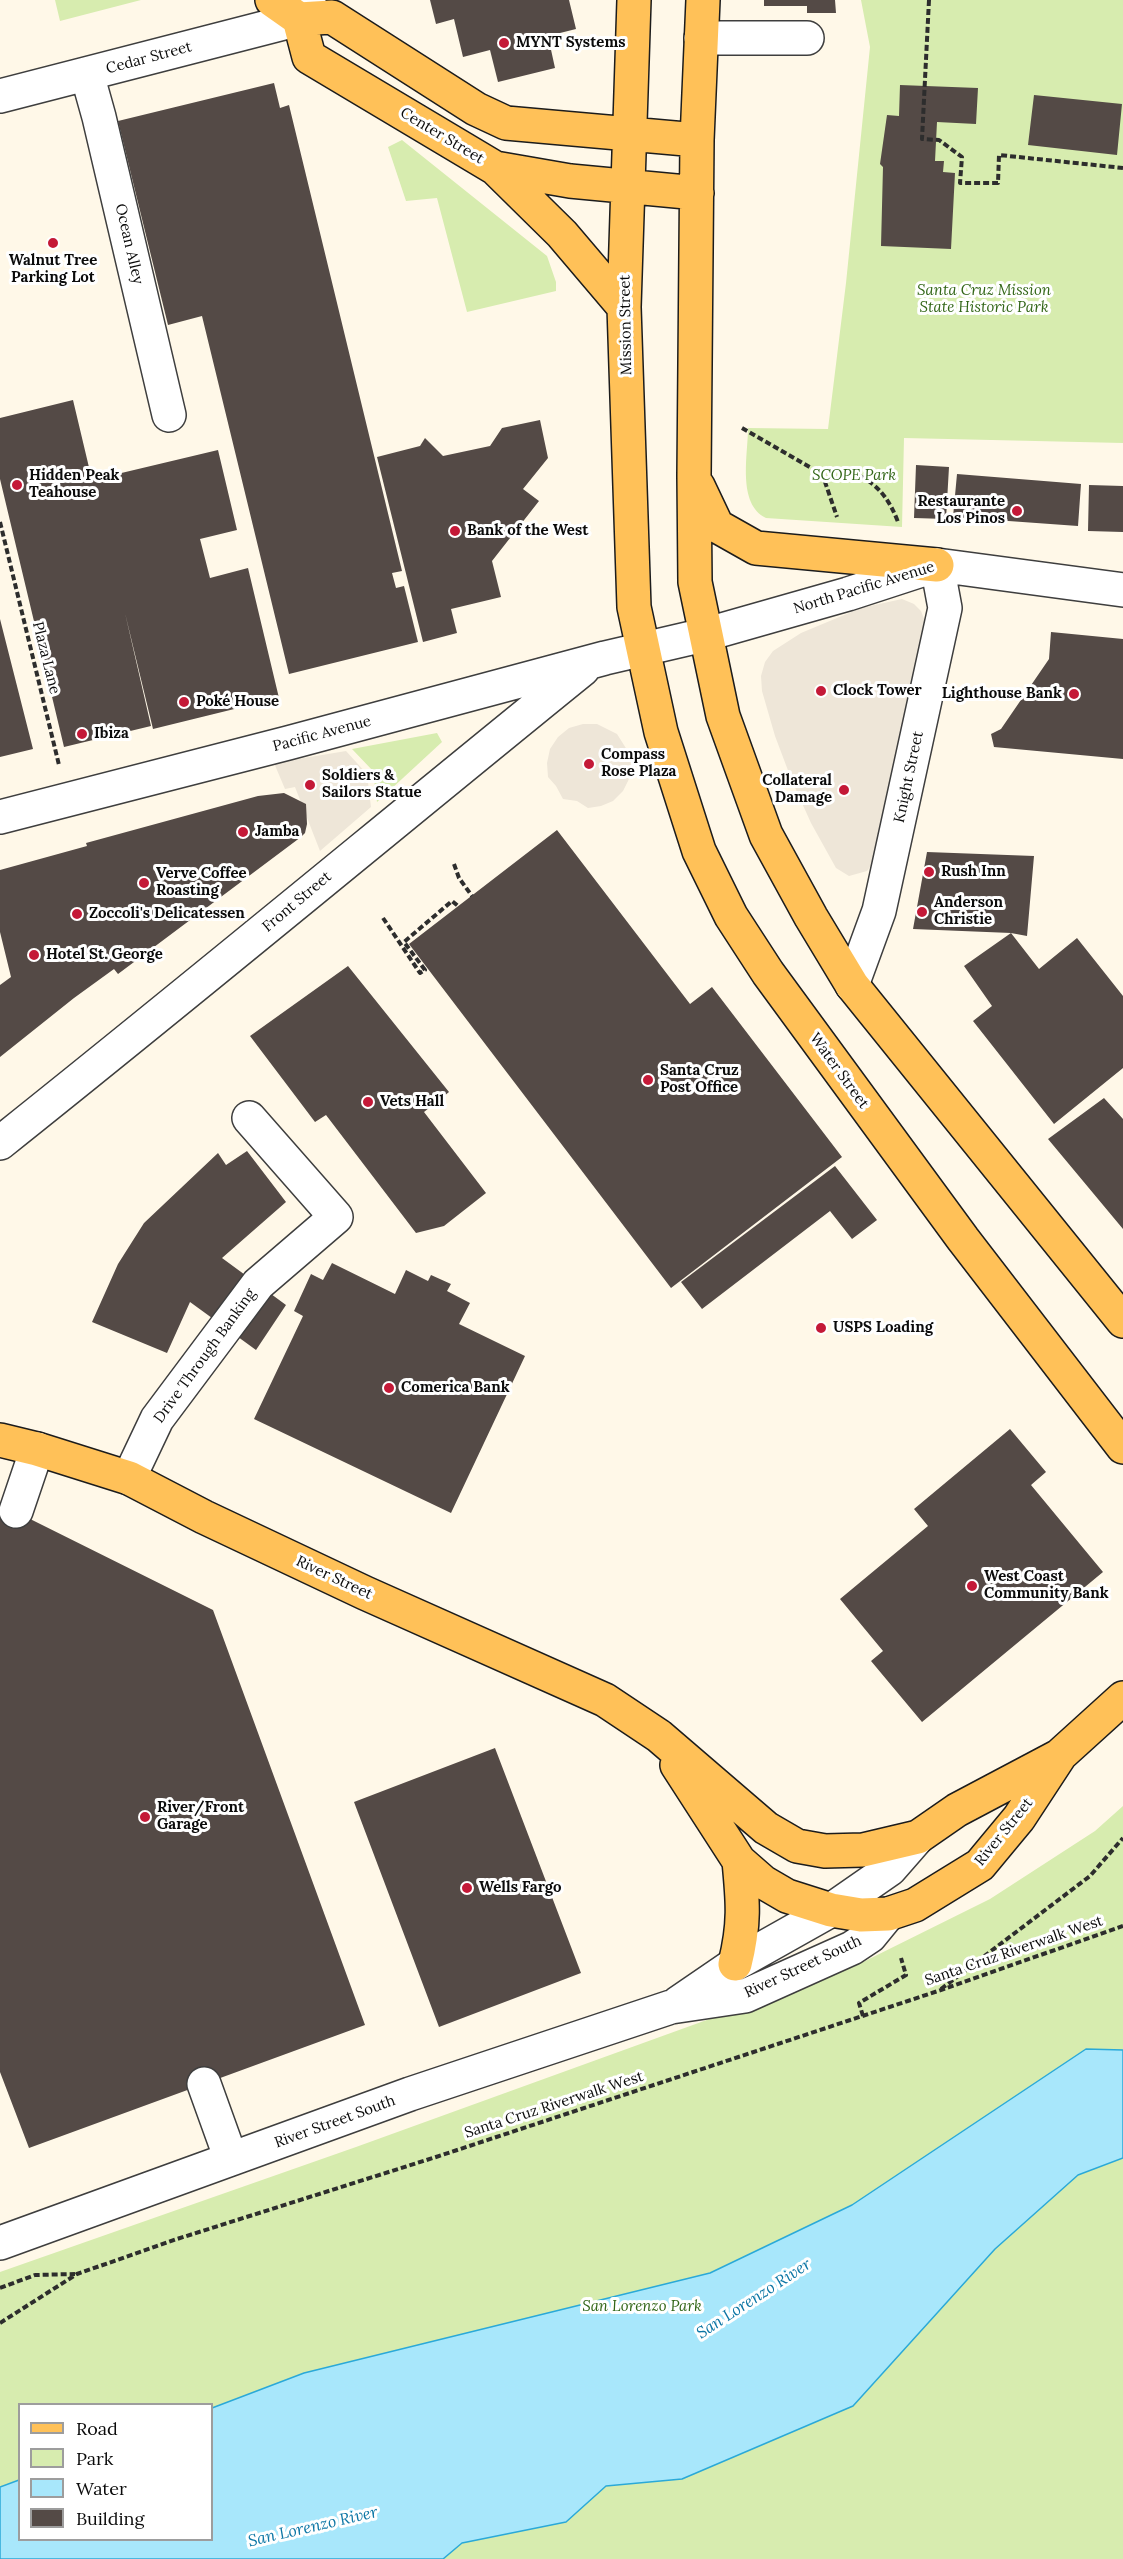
<!DOCTYPE html>
<meta charset="utf-8">
<style>
body{margin:0}
#map{position:relative;width:1123px;height:2559px;overflow:hidden;background:#fff8e8;font-family:Lora,serif}
canvas{display:block}
.legend{position:absolute;left:18px;top:2403px;width:195px;height:138px;box-sizing:border-box;background:#fff;border:2px solid #9d9d9d;margin:0;padding:8px 10px;list-style:none;font-size:18px;color:#0b0b0b}
.legend li{display:flex;align-items:center;gap:12px;height:30px}
.legend b{width:30px;border:2px solid #9d9d9d}
</style>
<div id="map">
<canvas width="1123" height="2559"></canvas>
<ul class="legend">
<li><b style="height:8px;background:#ffc158"></b>Road</li>
<li><b style="height:16px;background:#d7ecaf"></b>Park</li>
<li><b style="height:16px;background:#a8e7fb"></b>Water</li>
<li><b style="height:16px;background:#544a46"></b>Building</li>
</ul>
</div>
<script>
const ctx = document.querySelector('canvas').getContext('2d');
ctx.lineJoin = 'round';
function fillPath(path, color) { ctx.fillStyle = color; ctx.fill(path, 'evenodd'); }
function stroke(path, color, width, dash) { ctx.strokeStyle = color; ctx.lineWidth = width; ctx.lineCap = dash ? 'butt' : 'round'; ctx.setLineDash(dash || []); ctx.stroke(path); }
function write(font, color, halo, rows, align = 'center') {
  ctx.font = font + ' Lora,serif'; ctx.lineWidth = 6; ctx.setLineDash([]); ctx.textBaseline = 'middle'; ctx.strokeStyle = halo; ctx.fillStyle = color; for (const [text, x, y, turn = 0] of rows) {
    ctx.save(); ctx.translate(x, y); ctx.rotate((+turn || 0) * Math.PI / 180); ctx.textAlign = isNaN(turn) ? turn : align; if (halo) ctx.strokeText(text, 0, 0); ctx.fillText(text, 0, 0); ctx.restore();
  }
}
const green = new Path2D(`
 M55 0H141L60 21Z
 M861 0H1123V443L904 438 902 527 766 518C737 504 748 455 748 428L828 429 846 283 870 47Z
 M402 140 547 256 556 282V291L467 312 437 198 406 201 388 147Z
 M437 733 442 742 377 802 373 771 352 749Z
 M1123 1806V2559H0V2272L356 2147 853 1967 990 1899 1095 1831ZM20 2404H212V2540H20Z`);
const plaza = new Path2D(`
 M902 599 914 604 921 611 926 624 874 862 867 871 849 876 836 868 811 823 792 781 775 736 762 691 761 676 765 662 773 651 801 633 861 608Z
 M583 724H597L617 734 629 753 631 766 629 779 623 791 613 801 601 806 588 808 577 801 563 799 556 786 548 777 547 763 550 749 558 737 569 728Z
 M346 751 367 774 371 807 320 851 295 787 285 789 274 763Z`);
const water = new Path2D(`
 M1086 2049 1123 2050V2158L1078 2175 995 2249 853 2406 682 2479 606 2486 566 2522 462 2543 443 2559H0V2487L19 2480 20 2540H212V2408L304 2373 710 2273 852 2205Z`);
const building = new Path2D(`
 M430 0H569L576 29 548 36 555 68 498 82 490 50 463 57 454 19 436 24Z
 M764 0H835L836 13H807V6H764Z
 M274 83 280 108 289 105 402 571 392 573 396 588 404 586 418 642 289 674 202 316 168 325 118 121Z
 M900 85 978 88 976 124 937 122 935 161H944L943 172 955 173 951 249 881 246 883 167 880 164 887 115 899 116Z
 M1034 95 1122 104 1117 155 1028 145Z
 M73 400 92 480 218 450 237 530 200 539 210 578 248 568 279 698 153 729 125 613 151 726 64 747 0 479V418Z
 M540 420 548 458 523 489 539 501 492 561 501 597 451 609 457 633 423 642 377 457 420 446 425 438 443 456 490 446 502 428Z
 M916 465 949 467 946 519 914 518Z
 M957 474 1081 484 1078 526 953 517Z
 M1089 485 1123 486V532L1088 531Z
 M0 619 33 749 0 757Z
 M1051 632 1123 639V759L994 747 991 734 1001 729 1049 659Z
 M284 793 306 804 307 824 305 833 301 837 118 974 114 969 74 998 0 1057V985L11 977 0 932V870L87 846 86 843 258 796Z
 M557 830 690 1004 712 987 842 1157 671 1288 409 944Z
 M927 852 1034 856 1027 936 1011 933 1039 969 1077 938 1123 996V1068L1054 1124 973 1021 992 1006 964 966 1011 933 913 929Z
 M348 966 449 1092 424 1112 486 1193 444 1226 416 1233 326 1115 315 1122 250 1036Z
 M1104 1098 1123 1119V1229L1048 1139Z
 M247 1151 286 1202 222 1258 286 1305 256 1350 190 1302 167 1353 92 1322 118 1264 144 1223 218 1153 226 1165Z
 M835 1166 877 1220 852 1239 830 1211 702 1309 681 1282Z
 M332 1263 395 1294 406 1270 428 1281 431 1275 451 1284 447 1291 470 1303 459 1324 525 1356 451 1513 254 1419 303 1316 294 1311 311 1274 323 1280Z
 M1010 1429 1046 1472 1031 1485 1103 1572 922 1722 871 1661 883 1651 840 1599 928 1526 914 1509Z
 M0 1504 213 1610 365 2025 29 2148 0 2072Z
 M495 1748 581 1973 439 2027 354 1802Z`);
const path = new Path2D(`
 M929 0 922 139 939 140 962 157 960 183H998L999 155 1123 168
 M742 428 815 470 825 482 837 517
 M816 470C857 467 883 482 898 522
 M0 522 59 765
 M454 864 459 878 472 896
 M383 918 420 973 425 970 404 942 452 901 458 906
 M941 1989 1090 1876 1123 1838
 M863 2016 859 2003 906 1975 901 1958
 M0 2288 35 2275 75 2274
 M0 2323 77 2274 177 2239 436 2157 938 1991 1123 1926`);
const minor = new Path2D(`
 M701 38H807
 M87 74 99 117 169 415
 M0 96 299 19 309 0
 M0 817 288 743 605 658 704 635 848 594 937 565 1123 590
 M852 985 879 911 945 608 937 565
 M0 1143C196 987 388 827 583 669
 M129 1478 157 1419 258 1284 336 1217 249 1118
 M16 1511 37 1449
 M678 2003 735 1964 831 1910 890 1869 918 1837
 M204 2084 231 2159
 M0 2243 410 2094 671 2007 745 1996 852 1948 870 1936 888 1914`);
const major = new Path2D(`
 M272 0 299 19 309 57 495 168 570 181 697 193
 M634 0 624 307 634 607 661 732 699 851 731 916 768 973 963 1239 1123 1447
 M703 0 697 140 694 476 695 582 723 716 766 835 811 917 852 985 1123 1321
 M299 19 332 17 476 109 506 123 697 140
 M495 168 562 234 624 307
 M698 486 717 526 756 548 937 565
 M0 1440 37 1449 129 1478 204 1517 365 1593 605 1700 659 1736 766 1828 797 1846 825 1851 863 1850 918 1837 957 1810 1059 1756 1123 1698
 M677 1765 739 1861 763 1882 787 1896 831 1910 861 1915 888 1914 915 1905 980 1865 1019 1818 1059 1757
 M735 1964C745 1924 743 1902 739 1861`);
const markers = [
 [504,43,6,"#c41937"],
 [53,243,6,"#c41937"],
 [17,485,6,"#c41937"],
 [1017,511,6,"#c41937"],
 [455,531,6,"#c41937"],
 [821,691,6,"#c41937"],
 [1074,694,6,"#c41937"],
 [184,702,6,"#c41937"],
 [82,734,6,"#c41937"],
 [589,764,6,"#c41937"],
 [310,785,6,"#c41937"],
 [844,790,6,"#c41937"],
 [243,832,6,"#c41937"],
 [929,872,6,"#c41937"],
 [144,883,6,"#c41937"],
 [922,912,6,"#c41937"],
 [77,914,6,"#c41937"],
 [34,955,6,"#c41937"],
 [648,1080,6,"#c41937"],
 [368,1102,6,"#c41937"],
 [821,1328,6,"#c41937"],
 [389,1388,6,"#c41937"],
 [972,1586,6,"#c41937"],
 [145,1817,6,"#c41937"],
 [467,1888,6,"#c41937"]
];
const poiNames = [
 ["MYNT Systems",516,43],
 ["Walnut Tree",53,261,"center"],
 ["Parking Lot",53,278,"center"],
 ["Hidden Peak",29,476],
 ["Teahouse",29,493],
 ["Restaurante",1005,502,"right"],
 ["Los Pinos",1005,519,"right"],
 ["Bank of the West",467,531],
 ["Clock Tower",833,691],
 ["Lighthouse Bank",1062,694,"right"],
 ["Poké House",196,702],
 ["Ibiza",94,734],
 ["Compass",601,755],
 ["Rose Plaza",601,772],
 ["Soldiers &",322,776],
 ["Sailors Statue",322,793],
 ["Collateral",832,781,"right"],
 ["Damage",832,798,"right"],
 ["Jamba",255,832],
 ["Rush Inn",941,872],
 ["Verve Coffee",156,874],
 ["Roasting",156,891],
 ["Anderson",934,903],
 ["Christie",934,920],
 ["Zoccoli's Delicatessen",89,914],
 ["Hotel St. George",46,955],
 ["Santa Cruz",660,1071],
 ["Post Office",660,1088],
 ["Vets Hall",380,1102],
 ["USPS Loading",833,1328],
 ["Comerica Bank",401,1388],
 ["West Coast",984,1577],
 ["Community Bank",984,1594],
 ["River/Front",157,1808],
 ["Garage",157,1825],
 ["Wells Fargo",479,1888]
];
const streetNames = [
 ["Cedar Street",149,58,-15],
 ["Center Street",442,136,31],
 ["Ocean Alley",129,244,77],
 ["Mission Street",626,325,-91],
 ["North Pacific Avenue",864,588,-17],
 ["Plaza Lane",46,658,76],
 ["Pacific Avenue",322,734,-15],
 ["Knight Street",909,777,-78],
 ["Front Street",297,902,-40],
 ["Water Street",839,1071,54],
 ["Drive Through Banking",205,1356,-54],
 ["River Street",334,1578,25],
 ["River Street",1004,1832,-51],
 ["Santa Cruz Riverwalk West",1014,1951,-19],
 ["River Street South",803,1967,-25],
 ["Santa Cruz Riverwalk West",554,2105,-18],
 ["River Street South",335,2122,-20]
];
const parkNames = [
 ["Santa Cruz Mission",984,291],
 ["State Historic Park",984,308],
 ["SCOPE Park",854,476],
 ["San Lorenzo Park",642,2307]
];
const waterNames = [
 ["San Lorenzo River",754,2299,-33],
 ["San Lorenzo River",313,2527,-13]
];
fillPath(green, '#d7ecaf');
fillPath(plaza, '#eee6d8');
fillPath(water, '#a8e7fb');
stroke(water, '#2aa9d8', 1.5);
fillPath(building, '#544a46');
stroke(minor, '#3e3e3e', 36);
stroke(major, '#1c1c1c', 36);
stroke(path, '#2d2d2d', 4, [6, 3]);
stroke(minor, '#fff', 33);
stroke(major, '#ffc158', 33);
for (const [x, y, r, color] of markers) { const dot = new Path2D(); dot.arc(x, y, r, 0, 2 * Math.PI); ctx.fillStyle = color; ctx.fill(dot); stroke(dot, '#fff', 2); }
write('bold 15px', '#0b0b0b', '#fff', poiNames, 'left');
write('15px', '#0b0b0b', '#fff', streetNames);
write('italic 15px', '#326617', '#fff', parkNames);
write('italic 16px', '#0c76a5', '#fff', waterNames);
</script>
